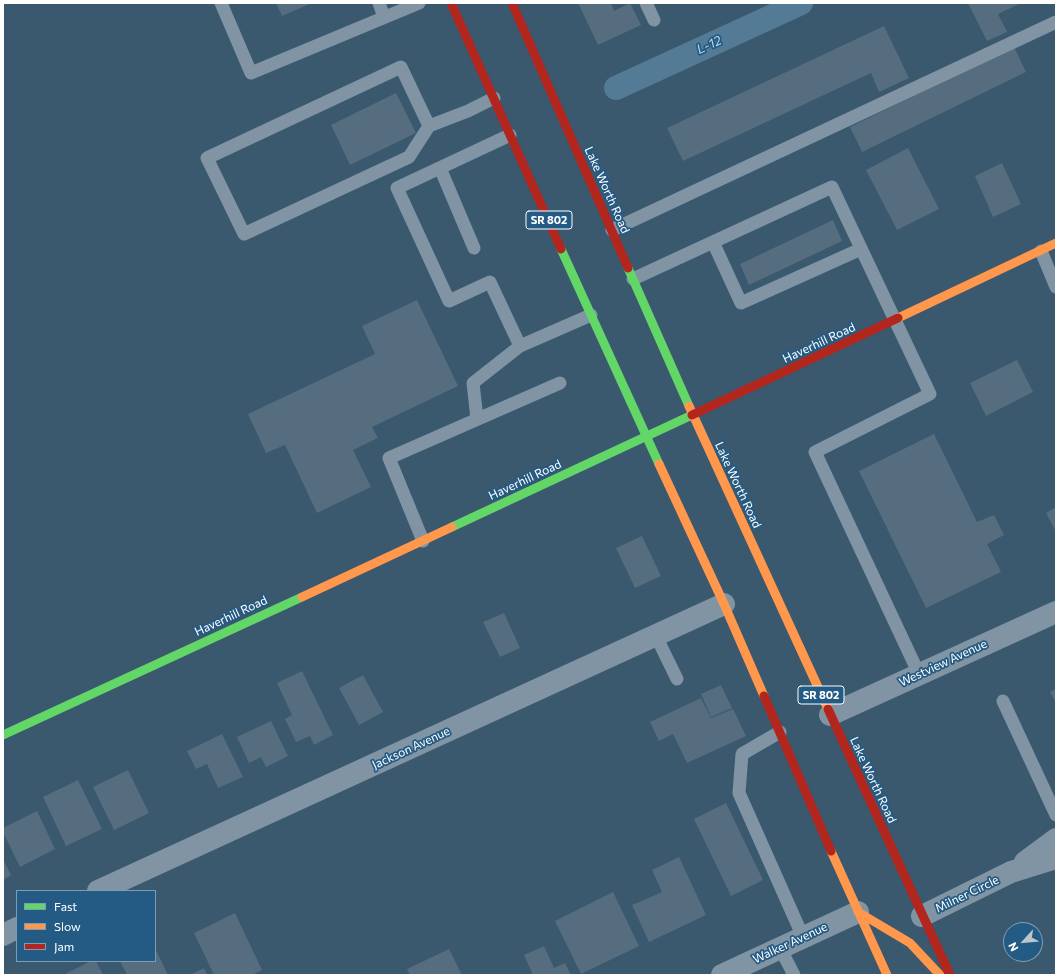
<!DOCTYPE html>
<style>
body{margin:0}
#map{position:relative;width:1059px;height:978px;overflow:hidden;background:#3a586e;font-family:Commissioner,sans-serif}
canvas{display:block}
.frame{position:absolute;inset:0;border:4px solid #fff;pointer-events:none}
.legend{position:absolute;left:16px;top:890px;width:140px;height:72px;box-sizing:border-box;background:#245b84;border:1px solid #7c9db5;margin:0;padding:5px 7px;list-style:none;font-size:12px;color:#fff}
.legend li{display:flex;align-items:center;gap:8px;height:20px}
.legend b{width:20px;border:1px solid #7c9db5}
.north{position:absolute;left:1003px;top:922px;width:40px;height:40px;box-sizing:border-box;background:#245b84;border:1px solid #7c9db5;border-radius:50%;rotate:243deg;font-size:11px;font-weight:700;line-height:16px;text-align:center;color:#fff}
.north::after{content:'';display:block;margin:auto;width:14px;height:18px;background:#bac5cc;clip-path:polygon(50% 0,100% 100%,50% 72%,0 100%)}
</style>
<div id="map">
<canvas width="1059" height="978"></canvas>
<div class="frame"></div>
<ul class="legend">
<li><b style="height:5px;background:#63d668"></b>Fast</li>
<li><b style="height:5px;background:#ff974d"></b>Slow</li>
<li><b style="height:5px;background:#b3261e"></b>Jam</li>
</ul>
<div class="north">N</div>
</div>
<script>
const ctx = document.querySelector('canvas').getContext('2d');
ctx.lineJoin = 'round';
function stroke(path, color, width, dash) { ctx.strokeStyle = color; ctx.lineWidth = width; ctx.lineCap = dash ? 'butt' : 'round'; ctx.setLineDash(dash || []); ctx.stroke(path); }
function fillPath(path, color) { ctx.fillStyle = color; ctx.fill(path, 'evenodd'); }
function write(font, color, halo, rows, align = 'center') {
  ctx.font = font + ' Commissioner,sans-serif'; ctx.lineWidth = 3.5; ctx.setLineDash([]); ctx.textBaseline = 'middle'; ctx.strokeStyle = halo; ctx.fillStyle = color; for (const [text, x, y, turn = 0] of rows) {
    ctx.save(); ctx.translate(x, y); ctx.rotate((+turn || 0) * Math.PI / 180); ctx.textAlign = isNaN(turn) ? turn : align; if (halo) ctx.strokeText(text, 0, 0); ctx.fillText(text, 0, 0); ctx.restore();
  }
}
const canal = new Path2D(`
 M616 88 801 3`);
const building = new Path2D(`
 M276 3H312L282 16Z
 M578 3H611L614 11 630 3 641 25 598 45Z
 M968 3H1021L998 14 1007 32 987 41Z
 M884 26 909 78 879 92 871 73 683 161 667 128Z
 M1014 47 1026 72 862 152 850 127Z
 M396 93 416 133 350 165 331 125Z
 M908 148 939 209 897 230 866 170Z
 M1002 163 1021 204 993 217 975 176Z
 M833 220 842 241 749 285 740 264Z
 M417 300 458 386 372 427 378 438 353 450 371 487 317 513 285 445 266 453 248 414 375 354 362 326Z
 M1017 360 1033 392 986 416 970 383Z
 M934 434 977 522 994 515 1004 535 987 544 1001 572 926 608 859 471Z
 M1056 507V532L1046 513Z
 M642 536 661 576 635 588 616 548Z
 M504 613 520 648 500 657 483 622Z
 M302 671 333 735 314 745 310 736 296 742 285 719 292 715 277 683Z
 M363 675 383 712 359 725 339 688Z
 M721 685 732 708 711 717 701 694Z
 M1056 689V703L1050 692Z
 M701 698 711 718 733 709 746 736 687 763 673 734 659 741 650 722Z
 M271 721 288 756 266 767 261 757 249 763 237 737Z
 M222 734 243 777 218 788 207 764 196 769 187 751Z
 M128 770 149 813 114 830 93 787Z
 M78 780 102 829 66 846 43 797Z
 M726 803 763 880 731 896 694 819Z
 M37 811 55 849 20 867 3 832V828Z
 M679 857 706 915 649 942 632 905 662 892 652 870Z
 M3 859 11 875 3 880Z
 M613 892 639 946 581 974 555 921Z
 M235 913 262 970 252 975H214L194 933Z
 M544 946 554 968 565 963 571 975H533L524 955Z
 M155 948 168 975H127L120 961H155Z
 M449 949 462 975H410L407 969Z
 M91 961H96L103 975H67V973Z
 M204 968 207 975H190Z`);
const lane = new Path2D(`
 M221 3 251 73 419 3
 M379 3 384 17
 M646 3 654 20
 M429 126 409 157 244 234 207 158 401 67 429 126 468 111 494 98
 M510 135 397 188 449 301 490 282 520 346
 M440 168 474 248
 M612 230 1056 22
 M713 242 741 303 861 249
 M1041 251 1056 287
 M633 279 832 187 930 394 815 452 919 674
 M477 419 473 383 520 346 591 315
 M423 541 389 458 560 383
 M656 636 677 679
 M1003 701 1056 815
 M780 732 742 754 739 793 803 937
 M780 948 794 975`);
const street = new Path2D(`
 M830 715 1056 612
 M1025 862 1056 839
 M98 891 724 604
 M922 916 1011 872 1056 858
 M3 935 17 928
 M722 975 858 912`);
const fast = new Path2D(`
 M561 249 659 464
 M628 268 689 406
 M452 527 692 415
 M3 735 302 597`);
const slow = new Path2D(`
 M898 318 1056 243
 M689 406 828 709
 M659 464 724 604 764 696
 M302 597 452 527
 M831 851 887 975
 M858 912 910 943 940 975`);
const jam = new Path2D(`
 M451 3 561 249
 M512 3 628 268
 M692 415 898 318
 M764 696 831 851
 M828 709 950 975`);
const shields = [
 [549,220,46],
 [821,695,46]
];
const shieldNames = [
 ["SR 802",549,220],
 ["SR 802",821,695]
];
const streetNames = [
 ["Lake Worth Road",607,190,66],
 ["Haverhill Road",819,343,-25],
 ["Haverhill Road",525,480,-25],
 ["Lake Worth Road",738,485,65],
 ["Haverhill Road",231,616,-25],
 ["Westview Avenue",943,663,-25],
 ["Jackson Avenue",411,748,-25],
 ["Lake Worth Road",873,780,65],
 ["Milner Circle",967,894,-26],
 ["Walker Avenue",790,943,-25]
];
const waterNames = [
 ["L-12",709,45,-25]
];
stroke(canal, '#547b96', 24);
fillPath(building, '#556d7f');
stroke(lane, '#8094a4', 13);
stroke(street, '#8094a4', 22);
stroke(fast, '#63d668', 9);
stroke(slow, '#ff974d', 9);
stroke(jam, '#b3261e', 9);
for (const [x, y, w] of shields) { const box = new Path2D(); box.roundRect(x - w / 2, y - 9, w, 18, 3); ctx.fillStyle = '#245b84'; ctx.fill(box); stroke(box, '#fff', 1); }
write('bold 11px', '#fff', null, shieldNames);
write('12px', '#fff', '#245b84', streetNames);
write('italic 13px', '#b9d9ef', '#245b84', waterNames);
</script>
